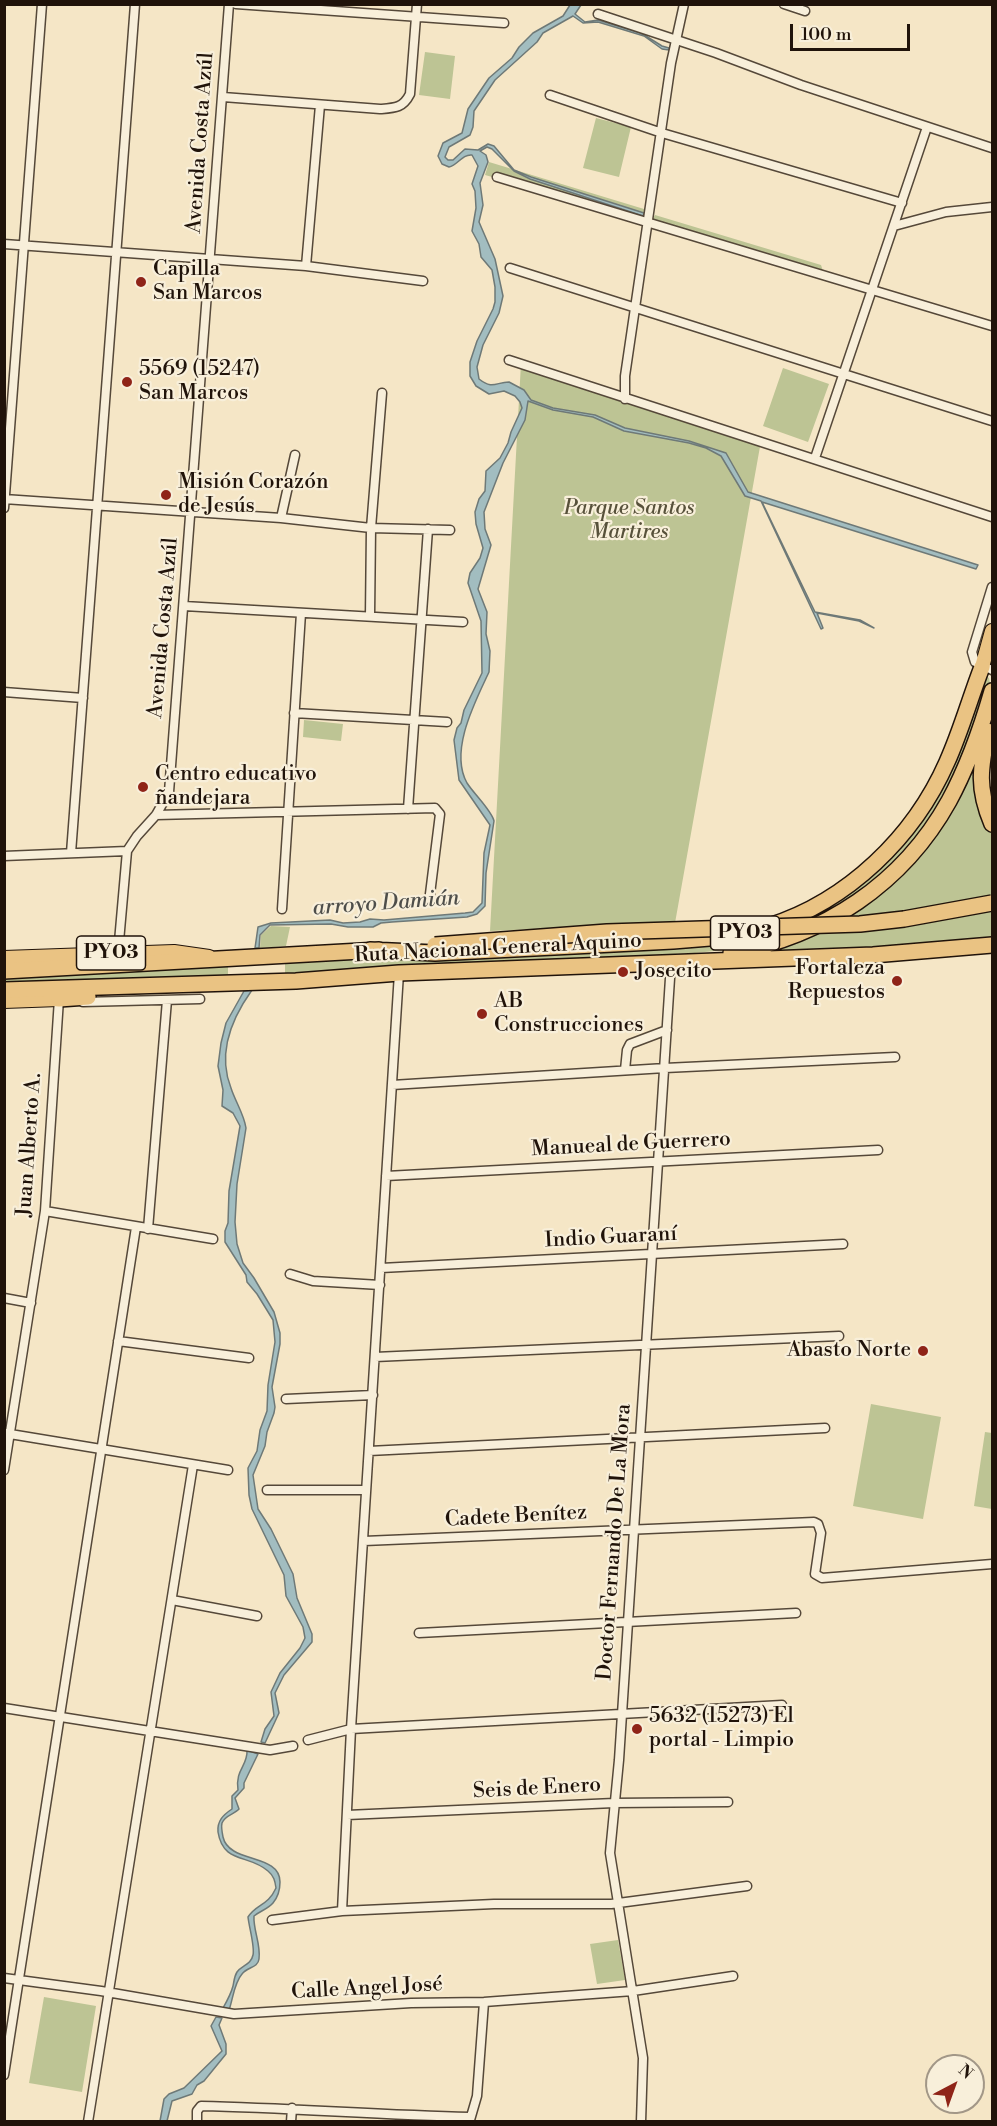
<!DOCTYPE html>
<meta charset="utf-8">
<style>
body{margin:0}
#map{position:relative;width:997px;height:2126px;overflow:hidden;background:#f5e6c6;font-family:"Libre Bodoni",serif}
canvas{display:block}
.frame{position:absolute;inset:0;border:6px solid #20130a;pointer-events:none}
.north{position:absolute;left:925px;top:2054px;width:60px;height:60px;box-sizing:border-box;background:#f8efda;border:2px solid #a29787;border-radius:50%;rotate:41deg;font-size:16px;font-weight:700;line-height:24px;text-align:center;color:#20130a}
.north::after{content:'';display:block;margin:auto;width:21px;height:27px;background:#8f2418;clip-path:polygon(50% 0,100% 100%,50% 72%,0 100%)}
.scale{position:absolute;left:790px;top:24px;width:120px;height:27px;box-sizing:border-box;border:3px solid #20130a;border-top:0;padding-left:8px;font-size:18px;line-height:21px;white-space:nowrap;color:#20130a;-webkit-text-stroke:4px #f8efda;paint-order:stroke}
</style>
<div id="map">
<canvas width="997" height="2126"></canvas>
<div class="frame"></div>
<div class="north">N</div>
<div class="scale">100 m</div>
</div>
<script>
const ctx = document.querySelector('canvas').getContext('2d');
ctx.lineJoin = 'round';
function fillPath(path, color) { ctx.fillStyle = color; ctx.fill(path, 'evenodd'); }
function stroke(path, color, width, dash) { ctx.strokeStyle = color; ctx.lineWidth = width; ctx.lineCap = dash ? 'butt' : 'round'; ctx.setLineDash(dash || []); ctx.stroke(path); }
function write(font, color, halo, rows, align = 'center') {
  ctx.font = font + ' "Libre Bodoni",serif'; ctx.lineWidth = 4.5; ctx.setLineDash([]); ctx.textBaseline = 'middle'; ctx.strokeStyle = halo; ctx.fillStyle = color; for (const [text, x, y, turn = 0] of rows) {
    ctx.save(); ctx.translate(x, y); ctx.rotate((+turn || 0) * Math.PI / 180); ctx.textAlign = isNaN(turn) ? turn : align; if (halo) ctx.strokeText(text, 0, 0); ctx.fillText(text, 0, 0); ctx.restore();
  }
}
const green = new Path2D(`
 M425 52 455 56 450 99 419 95Z
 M596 118 631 127 619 177 583 168Z
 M489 162 644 209 645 216 643 218 485 175Z
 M655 215 821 265 823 271 652 220Z
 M521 363 761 441 675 923 490 931Z
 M783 368 829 384 808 442 763 426Z
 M986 676 989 678 990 683 952 785 911 846 870 886 820 919 795 920 891 854Z
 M304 720 343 724 341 741 303 737Z
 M977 759 988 825 992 832V896L891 914 842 918 961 792 970 777Z
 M992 909V940L759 955 820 931Z
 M271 926 290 927 286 946 260 948 261 935Z
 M792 933 724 950 695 953 441 965 285 975V961Z
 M228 963V978L5 985 4 975Z
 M871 1404 941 1417 923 1519 853 1506Z
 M985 1432 992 1433V1509L974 1506Z
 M618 1940 625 1980 597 1984 590 1944Z
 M44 1997 96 2006 82 2092 29 2083Z`);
const water = new Path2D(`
 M570 5H581L575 14 585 22 598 20 641 33 662 46 669 48V50L662 49 644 36 598 22 583 23 573 16 543 33 537 42 495 80 474 111 473 127 470 135 449 147 445 157 448 160H453L465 149 478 150 488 144 494 146 514 170 531 177 644 213 643 216 530 179 514 171 492 149 487 147 480 151 486 155 488 162 480 183 483 205 479 222 495 259 503 296 499 313 483 345 477 367 479 379C493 390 496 382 509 382L524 390 531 400 553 408 595 415 625 428 689 441 726 453 748 492 978 565 976 569 762 502 815 612 860 620 874 628 859 621 817 613 823 628 821 629 761 501 745 496 721 456 706 448 689 443 624 431 593 417 553 410 528 401 525 420 503 463 484 512 485 529 491 545 478 589 487 612 486 634 490 651 489 672C475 702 449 751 467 783 474 794 492 811 494 821L486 873 485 906 477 914 467 917 392 922 381 923 373 927H348L331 924 270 925 260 935 259 948H255L258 927 271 923 330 920 343 923 360 922 370 919 384 920 465 913 473 912 482 903 484 853 490 825 459 780 454 740 457 728 461 723 464 710 482 673 481 621 468 583 470 573 480 558 483 548 476 524 475 512 479 499 485 491 486 471 500 458 508 443 511 432 522 408 520 402 515 396 504 391 489 394 476 386 470 376V362L477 341 493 309 495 302V287L492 270 481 257 479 244 472 231 476 208 475 191 472 184 478 166 472 155C462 154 458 165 449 167L442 164 438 156 443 143 462 133 468 109 489 78 512 58 519 47 533 33 563 16Z
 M252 990C232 1018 217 1053 231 1088 235 1101 244 1114 246 1128L237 1184 235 1222 237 1244 243 1263 254 1278 274 1312 280 1333V1344L272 1387 275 1407 274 1413 267 1432 265 1446 253 1475 258 1509 271 1529 293 1574 297 1598 312 1634V1642L284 1675 275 1693 279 1713 265 1743 261 1742 265 1729 274 1716 271 1692 280 1673 300 1648 305 1638 303 1627 286 1596 284 1575 252 1509 249 1495 248 1468 257 1451 260 1430 267 1411 268 1385 275 1342 273 1320 257 1294 247 1282 246 1275 225 1242V1231L228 1223 229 1191 240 1126 233 1113 222 1106 223 1090 218 1066 221 1043 226 1023 244 991Z
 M247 1750 258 1754 244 1783V1788L235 1798 239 1809C235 1814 225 1815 222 1823 221 1827 222 1832 223 1837 229 1864 280 1853 280 1882 280 1889 278 1897 273 1903 268 1909 260 1911 254 1916 253 1930 261 1944 259 1959 258 1968 247 1967 242 1974 234 1983 233 1999 229 2010L223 2008C227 2001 231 1994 233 1986 234 1982 234 1977 237 1972 242 1965 251 1965 253 1955 255 1947 249 1927 248 1917 256 1904 268 1906 276 1888 275 1881 274 1876 268 1871 249 1854 223 1864 218 1832 217 1821 223 1815 232 1809V1796L238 1790C235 1769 248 1766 247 1750Z
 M216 2017 222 2018 219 2025 226 2044V2054L204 2081 197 2085 192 2094 172 2101 167 2121H160L164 2099 169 2094 184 2088 222 2051 211 2026Z`);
const minor = new Path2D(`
 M236 4 504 23
 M784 4 805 11
 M598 14 716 53 801 85 992 148
 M550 95 662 133 902 203
 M223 97 380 109C395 108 403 108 410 94L417 4
 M497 177 992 326
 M894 226 946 212 992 207
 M4 244 306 266 423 281
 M306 266 320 105
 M510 268 992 421
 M509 360 992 517
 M625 399V376L671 63 684 4
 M815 458 927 127
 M4 499 281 518 371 528 450 530
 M4 508 42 4
 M281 518 295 455
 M992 587 972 652 975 662 992 670
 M184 606 463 622
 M370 616 371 528 382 393
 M4 692 83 698
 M294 713 447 722
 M408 809 428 529
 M156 815 435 808 440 814 430 894
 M71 853 135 4
 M4 856 127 851
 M282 909 301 613
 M118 953 127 851 137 836 156 815 169 792 229 4
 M83 1002 200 999
 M625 1070 627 1050 630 1044 667 1030
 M392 1085 665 1068 895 1057
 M386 1176 878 1150
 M45 1211 213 1239
 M148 1229 167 1000
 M381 1268 843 1244
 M290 1274 313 1281 380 1285
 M4 1298 31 1303
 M118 1341 249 1358
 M375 1357 839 1336
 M286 1399 373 1395
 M4 1433 228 1470
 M369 1451 825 1428
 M4 1470 45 1211 59 999
 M267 1490H366
 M364 1541 814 1522 818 1524 821 1533 815 1574 822 1578 992 1564
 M172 1600 257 1616
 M419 1633 796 1613
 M4 1708 270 1750 293 1746
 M308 1740 351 1729 782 1705
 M347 1815 614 1803 728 1802
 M342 1911 351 1729 399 973
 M272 1920 342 1911 494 1904H611L747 1886
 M4 1978 101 1991 234 2014 411 2003 484 2002 633 1991 733 1976
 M4 2075 136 1227
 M470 2120 477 2096 484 2002
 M88 2122 193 1465
 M197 2122V2111L201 2106C291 2108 380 2115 470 2117
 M291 2122 292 2108
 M641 2122 643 2058 610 1853 619 1760 671 963`);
const primary = new Path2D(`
 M4 958 174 952 209 957
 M4 1001 59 999`);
const trunk = new Path2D(`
 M982 667 992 631`);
const motorway = new Path2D(`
 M988 731C980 768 977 789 992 824
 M769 926C848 901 914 837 947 762 961 731 970 698 982 667
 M370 950 435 953 673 941 722 937 746 932
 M731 953C824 936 903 884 949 801 968 766 981 729 992 691
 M4 971 379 950
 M4 990 296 981 399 973 873 955 992 945
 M59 999 88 997`);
const motorwayBridge = new Path2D(`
 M435 945 607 932 860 924 904 919 992 903`);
const markers = [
 [141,282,6,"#8f2418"],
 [127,382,6,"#8f2418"],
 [166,495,6,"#8f2418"],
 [143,787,6,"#8f2418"],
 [623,972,6,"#8f2418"],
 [897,981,6,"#8f2418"],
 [482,1014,6,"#8f2418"],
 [923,1351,6,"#8f2418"],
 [637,1729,6,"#8f2418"]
];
const shields = [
 [745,933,69],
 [111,953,69]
];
const shieldNames = [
 ["PY03",745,933],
 ["PY03",111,953]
];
const streetNames = [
 ["Avenida Costa Azúl",201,143,-86],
 ["Avenida Costa Azúl",164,628,-85],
 ["Ruta Nacional General Aquino",498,949,-3],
 ["Juan Alberto A.",30,1145,-86],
 ["Manueal de Guerrero",631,1145,-3],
 ["Indio Guaraní",611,1238,-3],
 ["Cadete Benítez",516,1517,-3],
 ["Doctor Fernando De La Mora",615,1542,-86],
 ["Seis de Enero",537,1789,-3],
 ["Calle Angel José",367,1989,-3]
];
const poiNames = [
 ["Capilla",153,270],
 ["San Marcos",153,294],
 ["5569 (15247)",139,370],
 ["San Marcos",139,394],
 ["Misión Corazón",178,483],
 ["de Jesús",178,507],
 ["Centro educativo",155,775],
 ["ñandejara",155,799],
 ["Fortaleza",885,969,"right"],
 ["Repuestos",885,993,"right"],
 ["Josecito",635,972],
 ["AB",494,1002],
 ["Construcciones",494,1026],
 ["Abasto Norte",911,1351,"right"],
 ["5632 (15273) El",649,1717],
 ["portal - Limpio",649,1741]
];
const parkNames = [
 ["Parque Santos",629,509],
 ["Martires",629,533]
];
const waterNames = [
 ["arroyo Damián",386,904,-4]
];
fillPath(green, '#bdc494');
fillPath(water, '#a2bdc0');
stroke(water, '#6e7977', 1.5);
stroke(minor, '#554839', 11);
stroke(primary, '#20130a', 16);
stroke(trunk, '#20130a', 16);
stroke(motorway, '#20130a', 18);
stroke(minor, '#f8efda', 8);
stroke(primary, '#eac383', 14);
stroke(trunk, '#eac383', 14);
stroke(motorway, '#eac383', 15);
stroke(motorwayBridge, '#20130a', 18, []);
stroke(motorwayBridge, '#eac383', 15);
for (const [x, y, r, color] of markers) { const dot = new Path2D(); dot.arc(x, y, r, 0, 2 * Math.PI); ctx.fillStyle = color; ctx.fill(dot); stroke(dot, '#f8efda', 2); }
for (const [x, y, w] of shields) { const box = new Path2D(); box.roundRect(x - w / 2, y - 17, w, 34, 4.5); ctx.fillStyle = '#f8efda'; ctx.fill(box); stroke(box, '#20130a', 1.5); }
write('bold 20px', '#20130a', null, shieldNames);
write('21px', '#20130a', '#f8efda', streetNames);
write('21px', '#20130a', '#f8efda', poiNames, 'left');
write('italic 21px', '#57513a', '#f8efda', parkNames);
write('italic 22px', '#4e4e4a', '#f8efda', waterNames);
</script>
